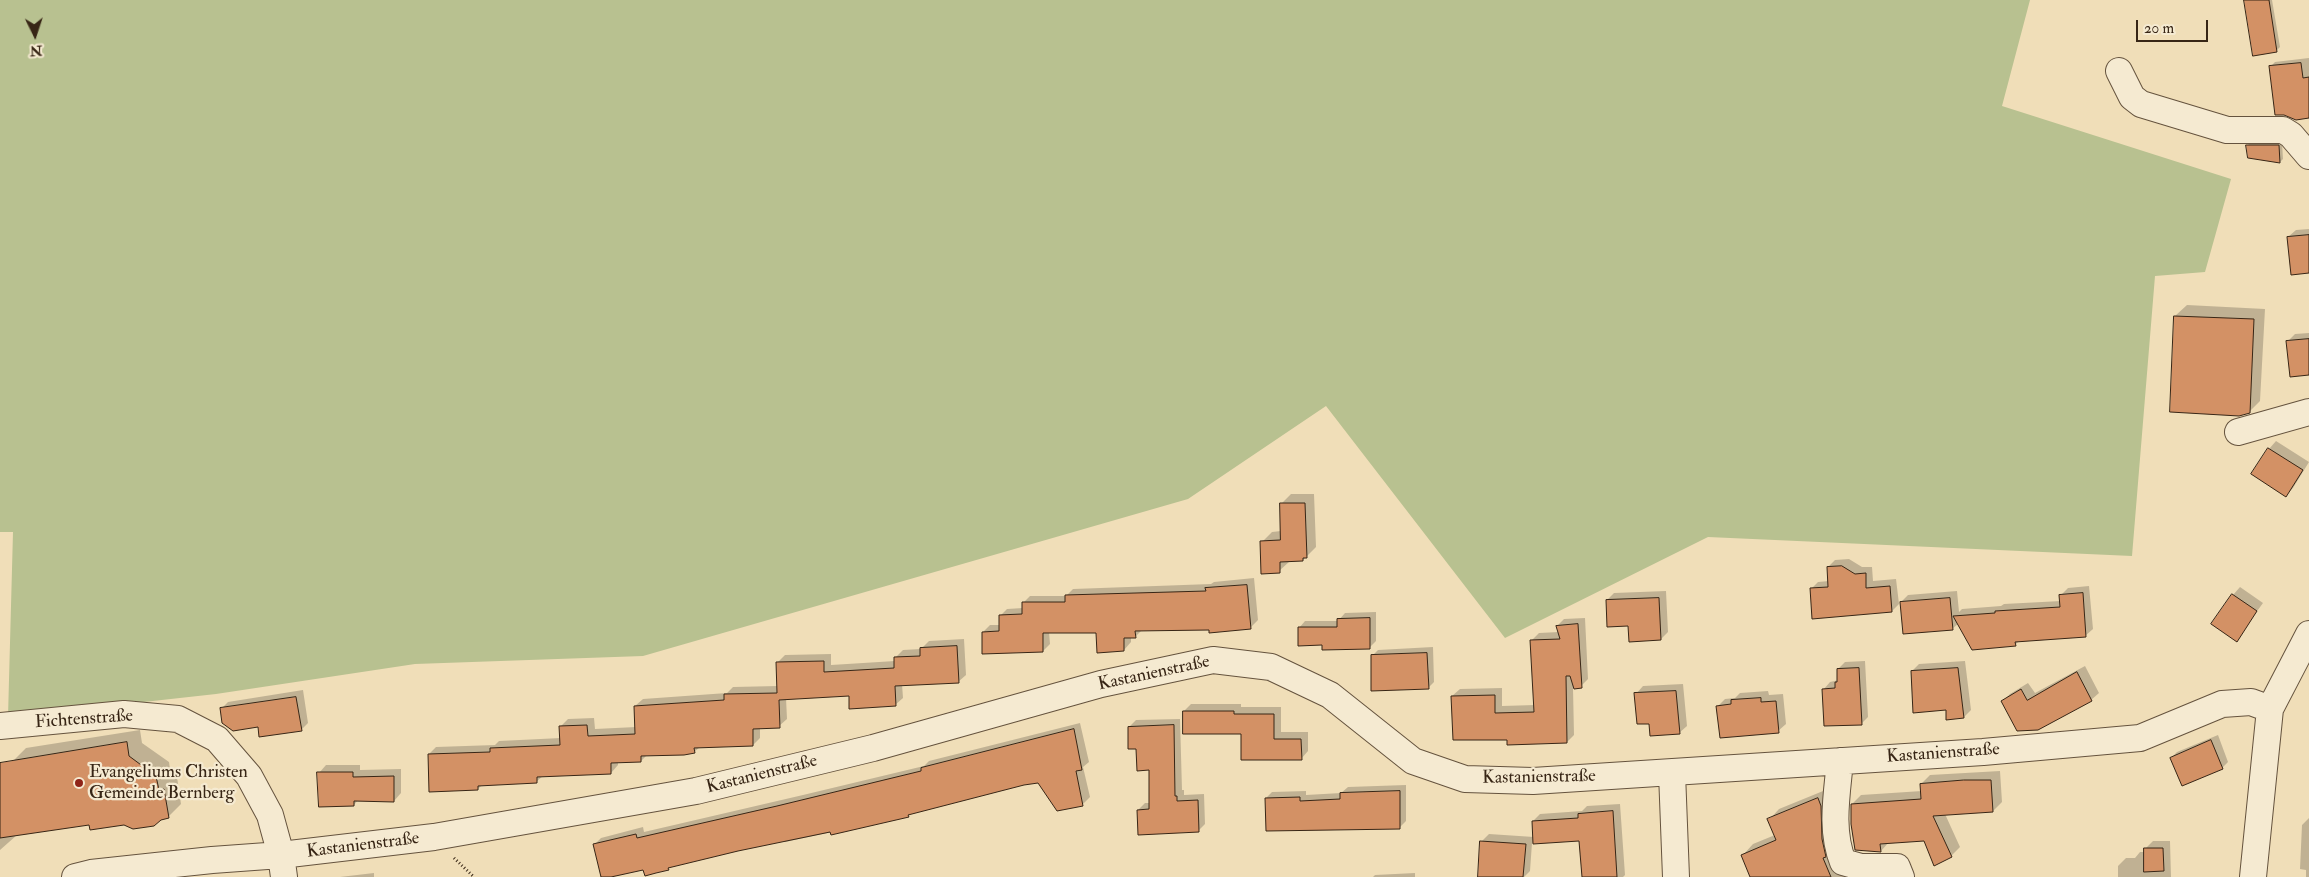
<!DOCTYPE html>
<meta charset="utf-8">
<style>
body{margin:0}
#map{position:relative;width:2309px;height:877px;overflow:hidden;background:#f0deb8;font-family:"IM FELL Double Pica",serif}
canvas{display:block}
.north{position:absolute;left:10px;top:10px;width:50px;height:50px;-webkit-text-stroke:4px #f5ead1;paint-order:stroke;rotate:176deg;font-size:14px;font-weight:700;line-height:20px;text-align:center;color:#372515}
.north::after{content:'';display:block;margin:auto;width:18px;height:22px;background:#372515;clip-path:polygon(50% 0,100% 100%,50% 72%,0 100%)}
.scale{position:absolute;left:2136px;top:20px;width:72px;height:22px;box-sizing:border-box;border:2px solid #372515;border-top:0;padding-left:6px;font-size:15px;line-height:18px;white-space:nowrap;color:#372515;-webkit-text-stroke:4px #f5ead1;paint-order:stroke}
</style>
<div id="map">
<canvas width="2309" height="877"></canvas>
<div class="north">N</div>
<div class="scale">20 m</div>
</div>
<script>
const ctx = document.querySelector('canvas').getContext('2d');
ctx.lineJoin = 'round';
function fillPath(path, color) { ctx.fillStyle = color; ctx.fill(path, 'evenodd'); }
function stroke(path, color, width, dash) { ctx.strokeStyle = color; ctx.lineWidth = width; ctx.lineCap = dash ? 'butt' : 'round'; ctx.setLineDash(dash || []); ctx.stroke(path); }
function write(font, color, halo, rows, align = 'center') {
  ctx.font = font + ' "IM FELL Double Pica",serif'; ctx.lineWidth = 4.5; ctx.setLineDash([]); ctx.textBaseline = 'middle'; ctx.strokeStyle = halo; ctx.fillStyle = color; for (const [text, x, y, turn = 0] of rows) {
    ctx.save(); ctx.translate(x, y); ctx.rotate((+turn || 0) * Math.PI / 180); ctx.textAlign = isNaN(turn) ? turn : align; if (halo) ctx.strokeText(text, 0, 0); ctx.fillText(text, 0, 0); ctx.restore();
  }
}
const green = new Path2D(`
 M0 0H2030L2002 106 2231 179 2205 272 2155 276 2132 556 1708 537 1505 638 1326 406 1188 499 643 656 415 664 216 694 8 717 13 532H0Z`);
const shadow = new Path2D(`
 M2245 0H2272L2280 47 2276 51Z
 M2309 58V117L2270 67 2275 62Z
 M2251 142H2282L2283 159 2280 162 2248 145Z
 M2309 229V272L2288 237 2296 230Z
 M2187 305 2265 309 2260 401 2249 412 2175 316Z
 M2309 333V374L2288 341 2295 334Z
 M2276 441 2309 462 2293 488 2286 495 2269 449Z
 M1291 494H1314L1316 547 1303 560 1289 562 1279 571 1262 542 1272 532 1281 531V504Z
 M1849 559 1862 567H1872L1873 581 1896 579 1899 604 1892 611 1811 589 1818 582 1829 581 1828 567 1835 560Z
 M1254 578 1258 620 1251 627 1142 630 1135 637H1131V642L1124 650 1097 631 1049 632 1050 644 1043 651 983 632 990 625H1000V616L1007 609 1023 608V603L1030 596H1066L1073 589 1211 584 1214 582Z
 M2089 586 2093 629 2085 636 2019 641 2015 645 1959 623 1952 629 1901 602 1908 595 1957 591 1959 612 1962 609 2001 606 2004 604 2061 601V595L2068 588Z
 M2240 587 2263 603 2236 640 2233 595Z
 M1666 591 1668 632 1661 639 1630 624 1607 600 1614 593Z
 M1376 612V641L1370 647 1323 643 1299 628 1305 621H1338L1345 613Z
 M1585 618 1588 679 1581 686 1573 688 1574 735 1567 742 1508 739 1452 696 1460 689 1502 688V706L1535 705 1532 640 1539 633 1559 632 1557 626 1564 619Z
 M964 639 966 675 958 682 902 684 903 698 895 705 850 695 786 698 787 719 779 726 760 728V738L753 745 700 747 694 752 648 754 641 761 618 762V765L611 773 544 775 536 782 482 785 478 789 429 754 436 747 495 745 499 741 561 738V726L568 719 594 718 595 729 636 727 635 706 643 699 727 693 733 687 778 686 777 663 785 655 831 654V665L895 661V658L903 650 921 649 929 641Z
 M1433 647 1434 682 1428 688 1372 656 1378 650Z
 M1865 661 1868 717 1861 724 1824 689 1830 682 1839 680 1838 669 1845 662Z
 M1965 661 1971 710 1964 717 1947 709 1912 671 1919 664Z
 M2085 666 2099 693 2091 700 2037 729 2002 702 2010 694 2028 683 2035 693Z
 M1683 684 1687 726 1679 733 1636 694 1643 686Z
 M303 690 308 723 301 730 259 726 221 709 228 702Z
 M1768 691 1769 695 1783 694 1786 724 1778 731 1718 706 1725 699 1735 698 1740 693Z
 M1191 704H1241V707H1281V732H1308V751L1301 759 1242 733 1184 711Z
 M1180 719 1182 790H1184V795L1204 794 1205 824 1198 831 1138 810 1145 803H1151L1150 769 1137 748 1129 727 1136 720Z
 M1080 723 1089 762 1083 767 1090 797 1083 804 1058 810 1039 781 1024 783 912 812 908 816 785 842V840L671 866 668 869 644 868 602 877 594 845 601 838 643 827 644 832 803 795 924 766 929 761Z
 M140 730 142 743 169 762 171 777H177L181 804 168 817 90 824 17 835 0 850V779L12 762 26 748Z
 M2218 735 2228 762 2222 768 2171 758 2177 752Z
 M326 765H360V770L401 769V793L394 801 358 800 354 805 319 773Z
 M2000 771 2002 802 1993 811 1945 814 1960 847 1951 856 1924 839 1889 842 1881 851 1852 804 1861 795 1922 791 1921 784 1930 775Z
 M1406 785V821L1399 828 1266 798 1272 792 1306 791V795L1341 793 1348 787Z
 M1828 789 1832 829 1878 877H1752L1743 855 1753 844 1775 835 1769 820 1779 809Z
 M1620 804 1625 875 1623 877H1583L1581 840 1532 843 1530 871 1524 877H1507L1481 842 1489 834 1534 837 1533 821 1540 814 1582 811 1587 806Z
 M2309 818V877H2306V870L2300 869 2302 825Z
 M2153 841H2170L2171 877H2118V866L2126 858H2135L2140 852H2145V849Z
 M374 873V877H340Z
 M1415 873V877H1373L1375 875Z`);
const building = new Path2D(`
 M2244 0H2269L2277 52 2253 56Z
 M2301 63 2303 78 2309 77V118L2296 120 2284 115H2275L2269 66Z
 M2246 145H2279L2280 163 2248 158Z
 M2309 235V273L2291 275 2287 237Z
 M2174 316 2254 319 2250 413 2239 416 2170 412Z
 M2309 339V375L2290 377 2286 341Z
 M2268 448 2303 470 2286 497 2251 474Z
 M1280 503H1305L1307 558H1303V561L1280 562V573L1261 574 1260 541 1280 540Z
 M1842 566 1855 574 1866 573V588L1890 586 1892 612 1812 619 1810 588 1828 587 1827 567Z
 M1247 585 1251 629 1209 633V630L1135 631 1136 638H1124V651L1097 653 1096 633H1043V652L982 654V632L999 631V615L1022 614V602H1065V595L1206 591 1205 588Z
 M2083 593 2086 637 2015 642 2016 646 1972 650 1953 616 1995 613V611L2060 607 2059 595Z
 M2232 594 2257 611 2237 642 2211 624Z
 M1659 598 1661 640 1629 642 1628 626 1607 627 1606 600Z
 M1950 598 1953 630 1903 634 1900 602Z
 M1370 618V649L1322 650V645L1298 646V627H1337V619Z
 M1578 624 1582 688 1574 689 1570 676H1566L1567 743 1507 745V740H1453L1451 696 1495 695V713L1534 712 1530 640 1560 639 1556 626Z
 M957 646 959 683 895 686 896 706 849 709V696L779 700 780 728 753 729V746L694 748 695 753 684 755 641 756V762L611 763V774L537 777V783L478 786V790L429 792 428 754 490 752V748L560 745 559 726 587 725 588 736 635 734 634 706 724 700V694L777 693 776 662 824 661V672L894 668V657L920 656V648Z
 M1427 653 1429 689 1371 691V655Z
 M1859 668 1862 725 1824 726 1822 689 1835 688V682H1837V669Z
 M1958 668 1964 718 1946 720V710L1913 713 1911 671Z
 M2077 672 2092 701 2038 730 2017 731 2001 701 2021 689 2027 700Z
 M1676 691 1680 734 1650 736 1649 724H1637L1634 693Z
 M296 697 302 731 259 737 258 727 233 731 222 723 220 708Z
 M1761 698V702L1776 701 1779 733 1720 738 1716 706 1731 704V700Z
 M1183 711H1234V714H1274V739H1301L1302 760H1241V734H1183Z
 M1174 725 1175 796H1177V801L1198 800 1199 832 1138 835 1137 810 1149 809V770L1137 771 1136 749H1128V727Z
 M1074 729 1082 770 1076 771 1083 806 1057 811 1038 783 1024 785 908 815 909 817 831 835 830 832 738 851 668 868 669 870 656 873 645 876 643 870 611 877H601L593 844 636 834 637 838 777 806 921 771V768Z
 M2211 740 2223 769 2182 786 2170 758Z
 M127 742 129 756 156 776 159 790 164 789 169 818 161 820 154 826 133 829 124 825 90 830 89 825 0 838V763Z
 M317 772H353V777L394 776V802L354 801V806L319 807Z
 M1964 780H1991L1993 812 1933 816 1952 857 1934 866 1924 841 1880 844 1881 852 1855 850 1851 824V804L1921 799 1920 784Z
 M1400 791V829L1266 831 1265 798 1300 797V801L1340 799V793Z
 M1818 798 1821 806 1822 839 1826 857 1823 858 1831 877H1750L1741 855 1776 840 1767 819Z
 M1613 811 1617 877H1582L1579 841 1533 844 1532 821 1578 818V814Z
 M1480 841 1526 844 1523 877H1478Z
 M2144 848H2163L2164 871 2144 872Z`);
const path = new Path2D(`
 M454 858 474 877`);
const minor = new Path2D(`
 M2119 71 2132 97 2141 104 2227 130H2283L2291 135 2309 156
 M2238 432 2309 412
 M0 726 124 714 178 719 217 739 249 776 270 815 281 855 284 877
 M1840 761C1837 794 1830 830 1843 862L1861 867H1897L1901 877
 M1672 773 1676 877
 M75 877 91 873 212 860 281 855 434 837 696 791 873 748 1101 684 1213 660 1271 667 1330 695 1413 761 1465 779 1533 781 1983 752 2140 738 2222 704 2251 702 2270 709
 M2253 877 2270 709 2309 634`);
const markers = [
 [79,783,5,"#8f2418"]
];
const streetNames = [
 ["Kastanienstraße",1154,674,-12],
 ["Fichtenstraße",84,720,-4],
 ["Kastanienstraße",1943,754,-4],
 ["Kastanienstraße",762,775,-14],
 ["Kastanienstraße",1539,778,-1],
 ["Kastanienstraße",363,846,-7]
];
const poiNames = [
 ["Evangeliums Christen",89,773],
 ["Gemeinde Bernberg",89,794]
];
fillPath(green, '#b8c190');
fillPath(shadow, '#0003');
fillPath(building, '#d39165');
stroke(building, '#372515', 1);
stroke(minor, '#65533e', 28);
stroke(path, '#372515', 3, [1, 2.5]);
stroke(minor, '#f5ead1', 26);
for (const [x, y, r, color] of markers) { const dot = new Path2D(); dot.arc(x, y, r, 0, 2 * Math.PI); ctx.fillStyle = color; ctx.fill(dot); stroke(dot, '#f5ead1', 2); }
write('18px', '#372515', '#f5ead1', streetNames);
write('18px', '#372515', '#f5ead1', poiNames, 'left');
</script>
